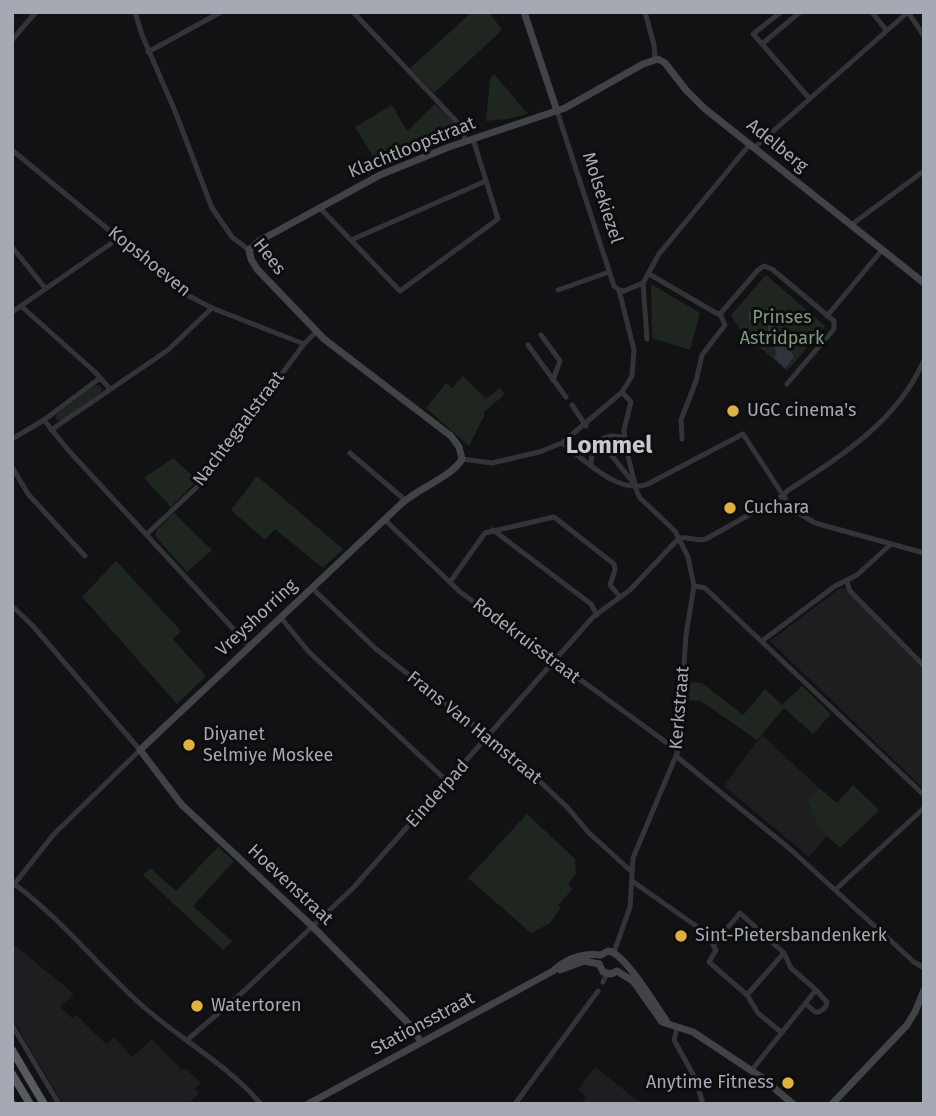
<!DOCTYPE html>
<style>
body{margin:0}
#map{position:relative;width:936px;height:1116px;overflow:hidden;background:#121214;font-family:"Fira Sans",sans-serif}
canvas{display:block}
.frame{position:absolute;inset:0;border:14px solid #a5a9b3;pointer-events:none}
</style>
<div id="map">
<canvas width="936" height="1116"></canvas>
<div class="frame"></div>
</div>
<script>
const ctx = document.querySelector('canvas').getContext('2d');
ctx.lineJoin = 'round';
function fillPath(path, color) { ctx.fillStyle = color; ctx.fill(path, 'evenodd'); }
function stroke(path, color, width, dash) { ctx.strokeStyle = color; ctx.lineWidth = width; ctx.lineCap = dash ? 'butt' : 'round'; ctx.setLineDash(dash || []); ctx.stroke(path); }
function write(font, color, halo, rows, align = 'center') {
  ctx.font = font + ' "Fira Sans",sans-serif'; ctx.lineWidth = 6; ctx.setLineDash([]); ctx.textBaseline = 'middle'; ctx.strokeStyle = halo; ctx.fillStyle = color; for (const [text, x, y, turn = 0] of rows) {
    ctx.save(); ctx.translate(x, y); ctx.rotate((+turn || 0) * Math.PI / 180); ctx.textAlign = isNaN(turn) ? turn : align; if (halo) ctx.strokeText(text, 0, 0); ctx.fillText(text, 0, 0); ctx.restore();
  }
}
const built = new Path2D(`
 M840 588 846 589 924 669V789L770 641Z
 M762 735 819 788 807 801 820 829 827 835 809 857 724 786Z
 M12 943 74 994 60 1007 72 1018 76 1015 106 1044 114 1037 132 1057 152 1039 182 1070 185 1068 201 1083 195 1089 199 1093 188 1104H63L12 1018Z
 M595 1067 634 1098 644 1104H581L586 1096 578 1090Z`);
const green = new Path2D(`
 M472 12H489L502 30 434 93 410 68Z
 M494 74 528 114 507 119 486 121 490 79Z
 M435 104 458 126C431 139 407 154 380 167L355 127 392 105 407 131Z
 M766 275 825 326 787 371 741 331 731 315Z
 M651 284 700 313 690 350 652 338Z
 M463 376 486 399 500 388 505 394 484 412V416L469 446 426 408 446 383 452 388Z
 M99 385 102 389 100 393 61 421 55 419 57 414 94 386Z
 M173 458 197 480 171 507 144 478Z
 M257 476 343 549 323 568 275 529 265 540 231 510Z
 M174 513 212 550 187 572 155 536 156 531Z
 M116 561 181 631 173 639 206 676 177 704 82 597Z
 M688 682 702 683 743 715 765 689 782 705 802 686 831 714 813 734 784 708 757 740 701 701 687 700Z
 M853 785 879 810 840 848 820 829 807 801 819 788 837 803Z
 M527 814 575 859 576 874 568 884 572 889 558 906 561 908 549 924 531 933 468 878Z
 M218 847 234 861 193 906 232 941 223 950 143 875 150 868 176 891Z`);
const water = new Path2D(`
 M753 309 761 310 772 315 776 324 771 332V338L786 344 794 357 785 368 774 358 777 353 768 337V321L760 317 748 320 749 313Z`);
const minor = new Path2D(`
 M135 12 142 35 175 111 212 208 232 237 249 250
 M353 12 458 123 466 141
 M645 12 654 45 655 59
 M800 12 762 44 809 98
 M872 12 886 30
 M908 12 924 36
 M12 40 36 12
 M762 44 753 34 781 12
 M148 52 221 12
 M754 148 908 12
 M12 150 189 296 212 308 304 344
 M319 207 400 291 498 219 473 139
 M851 225 924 171
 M351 240 486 181
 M12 247 45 288
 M649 274 716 313 720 314
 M643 283 647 339
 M558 290 609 272
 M619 290 624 291 643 283 659 254 750 144
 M21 306 95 372 110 389
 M12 312 119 238
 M720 314 758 270 764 266 772 269 834 321V329L787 384
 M827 316 882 250
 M541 335 560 361 553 380
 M528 345 566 397
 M572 405 586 426
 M44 420 69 451 250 647
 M51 430 168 350 212 308
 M12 439 44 420 100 378
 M682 439 681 420 696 381 702 355 725 325 720 314
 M600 441 635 485
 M562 443C584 459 619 496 648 484L743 434 792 509 815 523 924 553
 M350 453 405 500
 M462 459 492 463 539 452 562 443 622 392 632 376 634 350 619 290 614 286 557 111
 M591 464C592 442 603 431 625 438
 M12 467 28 494 85 556
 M384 519 459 591 678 751
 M493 530 591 604 597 615
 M147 534 199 485 304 344 316 332
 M679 538C689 536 696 542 706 539L784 495 787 491C840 457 898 421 924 360
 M450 582 485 533 554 517 614 564 615 570 610 585 620 597
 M847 582 850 591 924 666
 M694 586 705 588 924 795
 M312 588 376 649 513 756 568 808 588 832 632 872
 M12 606 32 625 140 750 54 834 12 887
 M281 618 309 652 448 782
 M762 641 835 586 857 575 890 545
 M676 756 790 849 914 962 924 968
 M632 881 709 935 713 939V945
 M13 883C59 917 95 962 137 1001 177 1038 225 1062 261 1104
 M835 890 924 808
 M614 952 630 907 633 858 678 751 686 635 694 586 688 557 675 531 640 498 637 492 627 452 624 430 631 402 622 392
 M603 982 607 973
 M747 995 784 953
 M12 1025 59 1104
 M677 1028 674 1040 695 1078 703 1104
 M782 1033 758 1013 747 995 709 962 716 950 713 945 740 913 784 953 791 968 816 990
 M187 1040 244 991 354 887 593 617 630 590 679 538
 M751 1071 816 990 827 1002 825 1008 819 1012H815L806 1004
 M12 1100 15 1104
 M515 1104 598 991`);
const secondary = new Path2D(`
 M524 12 557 111
 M601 955 608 951C625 953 655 1005 666 1020
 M599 964 603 972 611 974 617 971 633 981 662 1022 693 1032 761 1077 793 1104
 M560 970 584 961 599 964
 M421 1042 411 1026 313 927 182 805 140 750 400 505C417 489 453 476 462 459L459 447 451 436 324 339 257 269 251 259 249 250 259 241 380 175 449 147 565 108 643 64 658 59 665 63 686 90 704 108 924 283
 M308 1104 553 971C567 958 582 953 601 955
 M832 1104 907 1025 915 1012 924 990`);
const trunk = new Path2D(`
 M12 1050 44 1104
 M12 1074 30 1104`);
const markers = [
 [733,411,7,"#dfb13f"],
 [730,508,7,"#dfb13f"],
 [189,745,7,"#dfb13f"],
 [681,936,7,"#dfb13f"],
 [197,1006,7,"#dfb13f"],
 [788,1083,7,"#dfb13f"]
];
const streetNames = [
 ["Adelberg",777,146,39],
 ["Klachtloopstraat",412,148,-22],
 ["Molsekiezel",602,198,72],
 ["Hees",269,257,52],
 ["Kopshoeven",149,262,39],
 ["Nachtegaalstraat",239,429,-53],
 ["Vreyshorring",257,618,-43],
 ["Rodekruisstraat",526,641,37],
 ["Kerkstraat",680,708,-85],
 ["Frans Van Hamstraat",474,728,39],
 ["Einderpad",438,794,-48],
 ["Hoevenstraat",290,885,43],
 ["Stationsstraat",423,1024,-28]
];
const parkNames = [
 ["Prinses",782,318],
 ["Astridpark",782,339]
];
const poiNames = [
 ["UGC cinema's",747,411],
 ["Cuchara",744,508],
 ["Diyanet",203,735],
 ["Selmiye Moskee",203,756],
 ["Sint-Pietersbandenkerk",695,936],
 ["Watertoren",211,1006],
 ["Anytime Fitness",774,1083,"right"]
];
const districtNames = [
 ["Lommel",609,446]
];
fillPath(built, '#1e1e20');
fillPath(green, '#1f2620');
fillPath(water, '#2d343b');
stroke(minor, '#343438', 5);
stroke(secondary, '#424348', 7);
stroke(trunk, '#585a60', 8);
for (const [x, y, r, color] of markers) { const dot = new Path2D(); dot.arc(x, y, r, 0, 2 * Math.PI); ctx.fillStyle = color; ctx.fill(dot); stroke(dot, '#0d0d0e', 2.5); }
write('18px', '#a5a9b3', '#0d0d0e', streetNames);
write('18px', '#7e9c81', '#0d0d0e', parkNames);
write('18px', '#a5a9b3', '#0d0d0e', poiNames, 'left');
write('bold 24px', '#c5c8cf', '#0d0d0e', districtNames);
</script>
